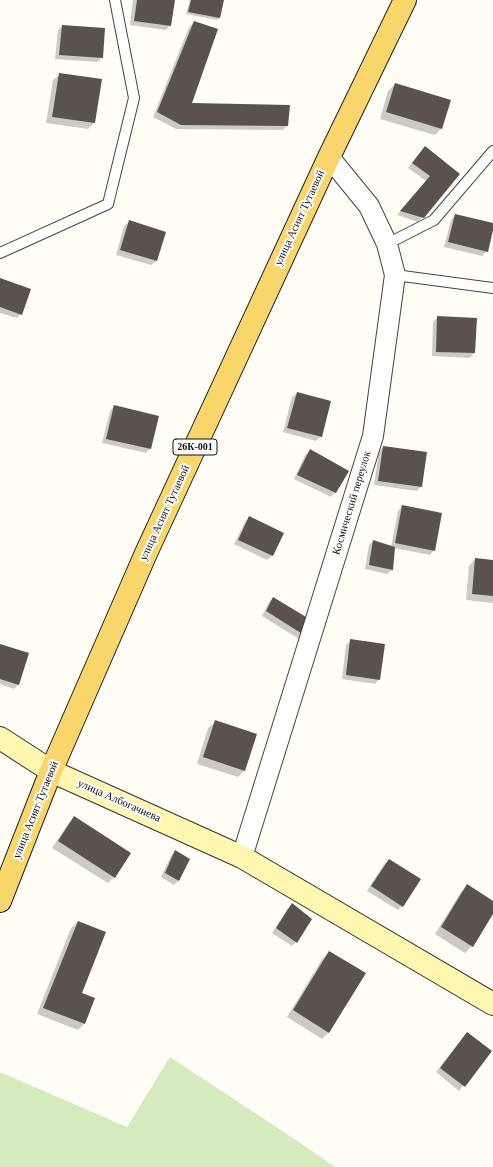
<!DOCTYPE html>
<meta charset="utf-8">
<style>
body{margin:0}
canvas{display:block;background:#fffdf5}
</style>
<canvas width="493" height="1167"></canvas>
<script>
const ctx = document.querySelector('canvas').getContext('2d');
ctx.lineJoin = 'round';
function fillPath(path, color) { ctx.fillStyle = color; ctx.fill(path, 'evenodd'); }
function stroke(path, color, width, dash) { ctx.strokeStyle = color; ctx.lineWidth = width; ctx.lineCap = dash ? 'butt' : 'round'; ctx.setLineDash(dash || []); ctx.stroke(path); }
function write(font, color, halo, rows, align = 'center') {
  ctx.font = font + ' Georgia,serif'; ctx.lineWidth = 4; ctx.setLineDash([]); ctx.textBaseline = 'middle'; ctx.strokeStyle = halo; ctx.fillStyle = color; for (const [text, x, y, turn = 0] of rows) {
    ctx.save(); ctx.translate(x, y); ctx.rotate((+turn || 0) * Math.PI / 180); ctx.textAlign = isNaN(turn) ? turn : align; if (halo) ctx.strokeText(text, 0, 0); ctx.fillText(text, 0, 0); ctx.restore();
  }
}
const green = new Path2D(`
 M170 1057 299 1142 335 1167H0V1072L127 1127Z`);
const shadow = new Path2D(`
 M133 0H174L170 25 166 30 130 25Z
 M190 0H223L220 18 217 20 186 14Z
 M194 22 190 104 287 126 283 130 176 129 153 117 189 27Z
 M62 26 102 57 98 62 55 59 58 30Z
 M60 74 94 123 88 129 46 123 53 80Z
 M395 84 441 129 435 135 380 119 388 91Z
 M425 147 459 174 418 222 397 215 426 181 408 168Z
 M455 215 493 224 487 251 482 256 444 247 451 220Z
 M129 222 164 232 156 261 151 265 116 255 124 226Z
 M0 280 21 314 17 318 0 313Z
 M438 317 476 319 474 353 470 358 432 356 433 322Z
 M297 393 321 436 316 441 283 432 292 397Z
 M114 406 150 449 146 453 102 443 110 411Z
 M384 447 421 486 417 491 374 485 379 451Z
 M310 451 335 492 331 497 294 479 305 455Z
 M402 506 434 550 430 555 394 548 392 570 387 574 365 569 369 545 373 541 391 547 398 511Z
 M249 518 282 533 272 556 267 560 234 544 245 522Z
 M475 559 493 561V603L466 600 469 566Z
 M273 598 304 635 299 639 262 616 269 602Z
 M351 641 379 679 375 684 342 679 346 645Z
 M0 645 19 684 14 689 0 684Z
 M215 722 245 770 238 777 197 764 208 728Z
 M75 818 114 877 108 883 52 848 68 824Z
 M176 851 188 859 178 881 174 885 161 877 171 856Z
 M389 860 402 906 398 910 367 891 384 864Z
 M467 886 493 902V912L472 946 465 953 435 934 461 892Z
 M293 904 296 942 292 946 272 933 288 908Z
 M78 922 80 994 84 1024 78 1030 37 1014 71 928Z
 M329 952V1032L322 1039 287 1017 322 959Z
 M467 1033 490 1051 459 1091 436 1072Z`);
const building = new Path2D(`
 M137 0H175L171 26 134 21Z
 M191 0H224L220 18 188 12Z
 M194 21 218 29 192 103 290 105 288 126 181 125 157 112Z
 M62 25 105 28 103 58 59 55Z
 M59 73 102 79 95 123 52 117Z
 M395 83 451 100 442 129 386 112Z
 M425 146 460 174 424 218 400 211 430 176 412 163Z
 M455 214 493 223V230L488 252 448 242Z
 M129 220 166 232 157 261 120 250Z
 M0 278 31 289 22 315 0 307Z
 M437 316 477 318 475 353 436 352Z
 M297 392 331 401 322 437 287 428Z
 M114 405 159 416 151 449 106 439Z
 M383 446 427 452 422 487 378 481Z
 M310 449 349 471 336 493 297 475Z
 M402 505 442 513 435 551 395 543Z
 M249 516 284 533 273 556 238 540Z
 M373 540 395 547 393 570 369 565Z
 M475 558 493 560V596L472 594Z
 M273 597 311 620 304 635 266 611Z
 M350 639 385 644 380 680 346 675Z
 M0 644 29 653 19 685 0 679Z
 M215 720 257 734 245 771 203 757Z
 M74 816 131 853 115 878 58 841Z
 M175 850 190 859 179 881 165 873Z
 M389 859 421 879 403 907 371 886Z
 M467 884 493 901V914L473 947 441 927Z
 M292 903 312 919 297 943 276 928Z
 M78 921 106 932 82 993 95 998 85 1024 43 1008Z
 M329 951 366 973 329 1033 293 1010Z
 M467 1032 492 1051 465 1087 440 1068Z`);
const lane = new Path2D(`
 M387 244 434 220 493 151
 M0 253 108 204 134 98 115 0
 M395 275 493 288`);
const street = new Path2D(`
 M242 857 373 436 395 275 387 244 369 206 329 157`);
const secondary = new Path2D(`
 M0 738 51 771 242 857 493 1004`);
const primary = new Path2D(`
 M0 901 51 771 147 551 329 157 405 0`);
const shields = [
 [195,447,44]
];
const shieldNames = [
 ["26К-001",195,447]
];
const streetNames = [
 ["улица Асият Тутаевой",300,218,-65],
 ["Космический переулок",352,503,-73],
 ["улица Асият Тутаевой",165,513,-65],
 ["улица Албогачиева",119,801,24],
 ["улица Асият Тутаевой",36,810,-68]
];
fillPath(green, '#d5ebbd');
fillPath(shadow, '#0003');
fillPath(building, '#5a524d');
stroke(lane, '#444', 12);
stroke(street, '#444', 22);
stroke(secondary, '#333', 24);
stroke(primary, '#222', 24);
stroke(lane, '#fff', 10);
stroke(street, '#fff', 20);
stroke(secondary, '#fff6b0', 22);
stroke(primary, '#f9d66b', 22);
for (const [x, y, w] of shields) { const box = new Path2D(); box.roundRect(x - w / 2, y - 8, w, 16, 3); ctx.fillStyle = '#fff'; ctx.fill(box); stroke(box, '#111', 1); }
write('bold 10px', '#111', null, shieldNames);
write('11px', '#111', '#fff', streetNames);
</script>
